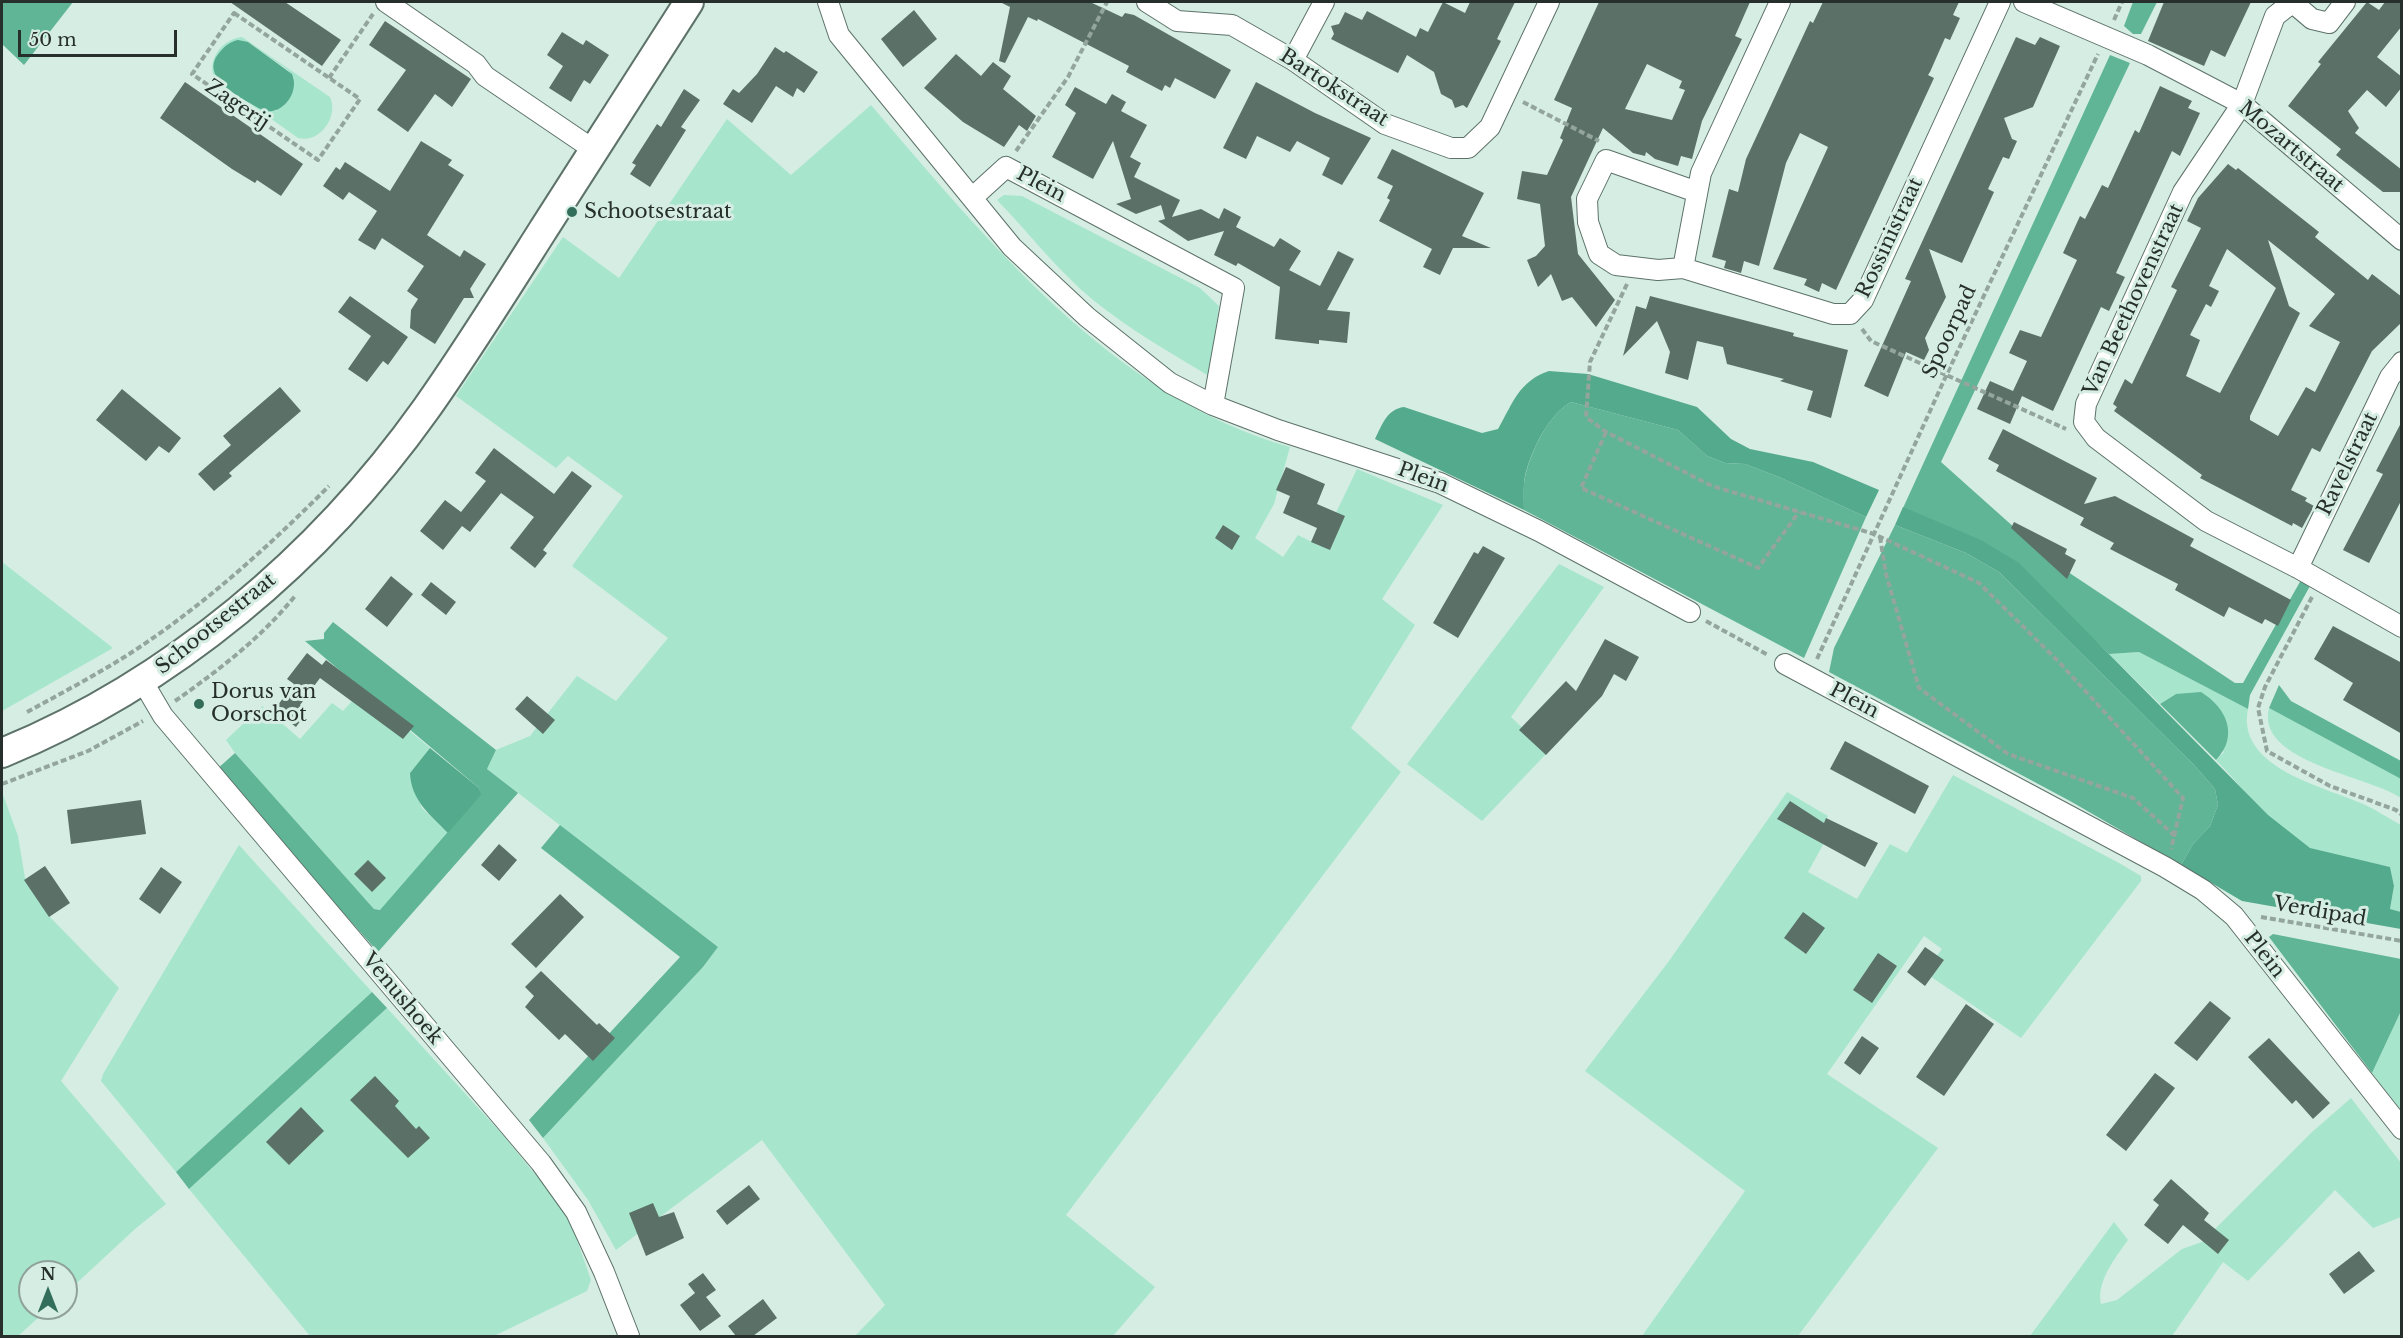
<!DOCTYPE html>
<style>
body{margin:0}
#map{position:relative;width:2403px;height:1338px;overflow:hidden;background:#d5ede3;font-family:"Libre Baskerville",serif}
canvas{display:block}
.frame{position:absolute;inset:0;border:3px solid #262f2b;pointer-events:none}
.north{position:absolute;left:18px;top:1260px;width:60px;height:60px;box-sizing:border-box;background:#d5ede3;border:2px solid #8fa199;border-radius:50%;rotate:0deg;font-size:16px;font-weight:700;line-height:24px;text-align:center;color:#262f2b}
.north::after{content:'';display:block;margin:auto;width:21px;height:27px;background:#326e5a;clip-path:polygon(50% 0,100% 100%,50% 72%,0 100%)}
.scale{position:absolute;left:18px;top:30px;width:159px;height:27px;box-sizing:border-box;border:3px solid #262f2b;border-top:0;padding-left:8px;font-size:18px;line-height:21px;white-space:nowrap;color:#262f2b;-webkit-text-stroke:4px #d5ede3;paint-order:stroke}
</style>
<div id="map">
<canvas width="2403" height="1338"></canvas>
<div class="frame"></div>
<div class="north">N</div>
<div class="scale">50 m</div>
</div>
<script>
const ctx = document.querySelector('canvas').getContext('2d');
ctx.lineJoin = 'round';
function fillPath(path, color) { ctx.fillStyle = color; ctx.fill(path, 'evenodd'); }
function stroke(path, color, width, dash) { ctx.strokeStyle = color; ctx.lineWidth = width; ctx.lineCap = dash ? 'butt' : 'round'; ctx.setLineDash(dash || []); ctx.stroke(path); }
function write(font, color, halo, rows, align = 'center') {
  ctx.font = font + ' "Libre Baskerville",serif'; ctx.lineWidth = 6; ctx.setLineDash([]); ctx.textBaseline = 'middle'; ctx.strokeStyle = halo; ctx.fillStyle = color; for (const [text, x, y, turn = 0] of rows) {
    ctx.save(); ctx.translate(x, y); ctx.rotate((+turn || 0) * Math.PI / 180); ctx.textAlign = isNaN(turn) ? turn : align; if (halo) ctx.strokeText(text, 0, 0); ctx.fillText(text, 0, 0); ctx.restore();
  }
}
const green = new Path2D(`
 M242 37 330 97C339 116 320 144 298 138L214 78C207 58 223 39 242 37ZM248 42 288 70 294 78 276 111H264Z
 M871 105C987 240 1111 396 1290 447L1274 504 1255 538 1283 557 1298 535 1320 546 1357 469 1443 505 1382 599 1415 625 1351 728 1401 772 1066 1215 1155 1287 1113 1336H855L885 1305 762 1140 616 1250 588 1200 543 1138 703 967 718 947 487 769 496 750 530 736 577 676 616 701 668 638 572 566 623 496 568 456 556 468 456 396 563 237 619 278 727 119 791 175Z
 M1004 195 1022 196 1200 288 1219 306 1209 376C1169 352 1129 329 1093 300 1057 270 1029 233 997 200Z
 M2 562 113 648 2 711Z
 M1559 564 1604 587 1511 717 1548 752 1482 821 1407 764Z
 M2139 652 2248 709C2236 767 2321 786 2361 803 2375 809 2388 818 2401 825V912L2390 909 2394 886 2390 867C2369 862 2326 857 2308 847 2272 827 2245 790 2216 760L2224 752 2176 694 2160 704 2109 654Z
 M362 690 430 748 410 773 422 808 448 833 381 910 374 909 235 753 226 740 262 706 300 739 332 703 343 711Z
 M2269 708 2401 779V798C2370 776 2255 762 2269 708Z
 M1953 775 2119 863 2141 876V881L2021 1038 1924 972 1942 949 1924 936 1827 1074 1938 1148 1798 1336H1642L1745 1191 1585 1071 1669 961 1787 792 1828 816 1816 838 1824 843 1808 872 1857 899 1890 844 1907 853Z
 M2 792 18 836 25 878 49 916 119 988 61 1081 166 1204 135 1229 66 1293V1272H30V1308H49L18 1336H2Z
 M239 845 372 992 176 1172 101 1081 103 1074Z
 M387 1008 502 1134 557 1201 573 1229 591 1280 587 1291 494 1336H310L189 1189Z
 M2401 1011V1110L2372 1073Z
 M2351 1098 2401 1163V1217L2373 1228 2335 1190 2248 1281 2223 1262 2172 1336H2030L2114 1222 2128 1240C2115 1258 2096 1282 2101 1304L2117 1300 2182 1249 2202 1242 2311 1133Z`);
const forest = new Path2D(`
 M2 2H73L24 65 2 44Z
 M2133 2H2157L2141 34H2133L2124 26Z
 M2110 55 2130 63 1941 462 2053 562 2235 683H2243L2301 580 2310 586 2250 695 2248 709 2139 652 2109 654 2056 603 1903 508Z
 M1571 402 1678 430 1707 456 1725 463 1745 464 1779 477 1866 517 1804 658 1524 510C1524 499 1523 487 1525 477 1531 451 1548 415 1571 402Z
 M1895 525 1966 553 1999 572 2194 765 2215 789 2218 805 2210 826 2193 844 2181 865 2070 801 1829 672 1834 648Z
 M333 622 496 750 487 769 518 793 378 952 216 770 235 753 374 909 380 910 480 795 479 788 305 641 324 639V633Z
 M2279 685 2291 701 2401 761V779L2269 708Z
 M2201 692C2227 708 2239 736 2216 760L2160 704 2176 694Z
 M560 825 718 947 703 967 543 1138 529 1120 680 957 541 848Z
 M2273 934 2401 959V1011L2372 1073 2269 937Z
 M372 992 387 1008 189 1189 176 1172Z`);
const water = new Path2D(`
 M238 40 248 42 292 74C300 92 283 115 264 111 246 100 197 79 219 53 225 46 229 42 238 40Z
 M1549 371 1588 374 1697 407 1731 439 1750 449 1813 462 1879 490 1866 517 1779 477 1745 464 1725 463 1707 456 1678 430 1571 402C1548 415 1531 451 1525 476 1523 487 1524 499 1524 510L1375 439C1382 425 1387 409 1404 407L1482 433 1498 429C1513 403 1519 381 1549 371Z
 M1903 507 1981 540 2019 563 2268 815 2310 848 2390 867 2394 886 2390 909 2401 912V929L2242 901 2181 865 2193 844 2210 826 2218 805 2215 789 2194 765 1999 572 1966 553 1895 525Z
 M430 748 479 788 481 795 448 833C430 815 411 800 410 773Z`);
const building = new Path2D(`
 M230 2H285L341 40 322 66Z
 M1000 2H1090L1122 17 1125 13 1134 15 1231 70 1215 99 1175 78 1170 88 1165 85 1162 91 1126 72 1129 66 1038 19 1037 21 1028 17 1005 63 999 61 1010 7Z
 M1443 2 1465 13 1470 2H1515L1497 39 1501 41 1467 108 1463 105 1455 108 1452 100 1441 94 1434 72 1407 55 1398 73 1331 39 1334 34 1331 26 1339 24 1345 12 1362 20 1367 11 1416 37 1420 28 1428 32Z
 M1599 2H1750L1735 36 1742 39 1702 121 1692 159 1681 156 1678 166 1655 159 1646 152 1645 156 1633 153 1603 128 1571 197 1578 254 1615 300 1596 327 1572 297 1562 301 1551 274 1538 287 1527 260 1536 256 1545 246 1540 204 1517 199 1522 171 1547 175 1563 140 1560 138 1572 108 1554 100ZM1647 64 1682 81 1679 88 1685 90 1672 120 1625 109Z
 M1823 2H1959L1953 15 1960 18 1950 40 1945 38 1930 72 1928 75 1934 78 1836 290 1822 283 1819 292 1804 285 1807 279 1773 269 1828 147 1800 133 1786 163 1759 266 1744 261 1741 273 1724 268 1726 261 1712 257 1729 189 1738 192 1746 159 1810 21 1813 23Z
 M2164 2H2251L2225 57 2211 50 2204 66 2148 41Z
 M2367 2 2379 10 2385 2H2402V26L2377 57 2402 77V87L2386 107 2367 90 2348 111 2359 128 2355 133 2402 170V192H2383L2336 155 2341 149 2288 106 2321 64 2318 62Z
 M914 10 937 39 903 67 881 39Z
 M385 21 471 79 452 107 435 94 408 132 377 110 406 70 369 45Z
 M562 32 583 45 586 40 609 55 590 84 584 80 571 102 549 88 563 66 547 55Z
 M2016 37 2035 45 2040 37 2060 46 2033 107 2004 118 2012 139 2017 141 2009 159 2003 157 1988 189 1994 192 1962 263 1929 249 1946 297 1925 338 1929 350 1924 360 1906 352 1888 397 1864 386 1911 281 1905 279Z
 M775 47 784 53 786 51 818 72 804 93 797 88 793 97 776 86 752 123 723 104 733 89 739 93 757 74Z
 M956 54 981 76 993 62 1011 76 1003 89 1036 116 1027 131 1019 125 1004 147 963 122 924 88Z
 M185 82 303 164 281 196 257 180 255 183 232 169 160 118Z
 M1256 82 1315 113 1371 138 1342 185 1322 175 1330 158 1297 141 1290 152 1257 136 1246 159 1223 148Z
 M2160 86 2192 101 2188 108 2200 113 2180 156 2172 151 2116 273 2125 277 2109 311 2101 307 2053 411 2022 396 2010 424 1977 409 1990 381 2013 391 2027 361 2009 353 2020 330 2041 337 2077 260 2063 253 2080 216 2085 219 2102 185 2108 188 2135 130 2139 133Z
 M1075 87 1106 104 1112 94 1126 102 1121 111 1147 125 1130 157 1141 163 1134 177 1180 200 1172 217 1201 209 1219 219 1224 208 1241 217 1236 227 1274 247 1280 238 1301 251 1289 270 1320 286 1338 251 1354 259 1327 310 1350 312 1347 343 1319 340V344L1275 339 1280 287 1238 263 1236 266 1214 255 1224 231 1188 241 1158 221 1165 219 1161 205 1136 214 1116 204 1131 199 1113 141 1093 179 1052 157 1076 113 1065 105Z
 M684 89 700 100 681 127 686 130 650 187 630 174 636 165 632 163 657 124 661 127Z
 M421 141 452 160 448 165 464 175 427 235 460 257 464 250 486 264 470 289 474 298H464L435 344 410 328 411 310 418 299 407 291 424 266 382 238 375 250 358 240 377 211 349 192 343 200 323 186 336 167 340 170 345 162 390 191Z
 M1392 149 1484 193 1462 236 1491 248H1453L1440 275 1423 267 1432 249 1379 221 1390 200 1387 198 1393 186 1377 178Z
 M2228 164 2236 170 2238 168 2319 232 2315 237 2368 280 2372 274 2402 297V322L2372 351 2320 452 2312 448 2291 490 2307 498 2305 501 2314 506 2302 528 2293 523 2292 526 2200 478 2202 475 2114 411 2117 407 2113 404 2125 379 2132 384 2177 290 2171 287 2201 228 2187 221 2198 198ZM2268 240 2335 294 2309 326 2340 342 2315 392 2306 387 2278 436 2250 420V416L2300 313 2289 306ZM2227 249 2276 288 2220 393 2186 376 2200 340 2190 335 2206 304 2211 307 2219 291 2209 286Z
 M350 296 408 337 388 365 383 361 367 382 348 369 371 336 338 312Z
 M1650 296 1794 333 1793 336 1848 350 1831 418 1807 410 1813 391 1780 381 1784 379 1727 364 1723 347 1697 341 1688 380 1665 373 1670 352 1657 321 1623 356 1636 306 1646 309Z
 M280 387 301 411 229 473 232 476 214 491 198 474 231 445 223 436Z
 M122 389 181 438 169 453 159 446 146 461 96 420Z
 M2402 421V499L2369 563 2343 550 2383 474 2376 471Z
 M2003 429 2097 478 2084 504 2115 496 2194 539 2190 546 2291 600 2278 626 2265 619 2262 624 2229 607 2224 617 2175 590 2178 584 2110 549 2114 543 2080 525 2084 518 1996 471 1999 465 1988 459Z
 M494 448 554 494 572 471 592 486 543 550 547 553 535 568 510 548 534 517 501 493 470 532 462 526 443 550 420 531 445 500 461 512 486 481 475 473Z
 M1286 467 1325 484 1317 504 1345 516 1330 550 1311 542 1317 528 1283 513 1290 496 1276 490Z
 M2014 522 2067 549 2065 554 2076 560 2067 579 2011 528Z
 M1223 525 1240 536 1232 550 1215 538Z
 M1483 546 1505 558 1458 638 1433 623 1474 552 1478 554Z
 M391 576 413 594 387 627 365 609Z
 M431 582 456 602 446 615 421 595Z
 M2333 626 2402 663V734L2343 700 2353 683 2314 659Z
 M1605 639 1639 657 1626 681 1614 674 1602 696 1546 755 1519 730 1566 681 1576 691Z
 M307 653 322 665 326 660 414 726 403 739 320 678 300 705 308 710 296 727 274 710 294 684 287 679Z
 M527 696 555 720 543 734 515 709Z
 M1845 741 1929 786 1915 814 1830 769Z
 M141 800 146 834 71 844 67 810Z
 M1790 801 1824 823 1826 818 1878 843 1865 867 1777 819Z
 M499 844 517 860 499 881 481 865Z
 M368 860 386 878 372 892 354 874Z
 M45 866 70 903 49 917 24 880Z
 M161 867 182 882 160 914 139 899Z
 M560 894 584 917 536 968 511 944Z
 M1803 912 1825 928 1806 954 1784 938Z
 M1925 947 1944 960 1925 986 1907 972Z
 M1878 953 1897 966 1872 1003 1853 990Z
 M541 971 597 1025 599 1023 615 1038 593 1061 565 1034 559 1040 525 1007 534 996 525 987Z
 M2210 1001 2231 1018 2197 1061 2174 1043Z
 M1966 1004 1994 1024 1944 1096 1916 1077Z
 M1862 1036 1879 1048 1860 1075 1844 1063Z
 M2269 1038 2330 1103 2313 1119 2296 1100 2292 1104 2248 1057Z
 M2155 1073 2175 1088 2126 1151 2106 1135Z
 M375 1076 399 1101 395 1106 416 1129 419 1126 430 1138 408 1158 350 1100Z
 M301 1107 324 1131 289 1165 266 1142Z
 M2171 1179 2209 1213 2204 1220 2229 1240 2218 1254 2183 1225 2168 1244 2144 1225 2159 1205 2153 1200Z
 M749 1185 760 1199 727 1225 716 1211Z
 M653 1203 659 1217 674 1212 684 1238 646 1256 629 1213Z
 M2359 1251 2375 1271 2344 1294 2329 1274Z
 M703 1273 716 1290 706 1297 721 1316 700 1331 680 1305 695 1293 688 1284Z
 M763 1299 777 1318 753 1336H736L728 1326Z`);
const path = new Path2D(`
 M234 13 360 99 318 160 192 74Z
 M2114 20 2122 2
 M329 78 373 14
 M1523 102 1599 141
 M1016 151 1068 77 1107 2
 M1627 284 1590 362 1586 417 1606 432 1712 486 1874 534 1979 583 2058 661 2183 798 2171 849
 M1862 329 1871 341 2066 429
 M1606 432 1581 488 1758 568 1799 512
 M1880 537 1886 574 1919 688 2008 754 2133 798 2175 836
 M2312 597 2265 687 2258 708 2267 751 2330 786 2396 810 2402 815
 M1706 621 1768 655
 M1817 659 1946 376 2098 54
 M175 701C219 670 261 638 295 596
 M27 712C60 694 94 676 126 656 201 608 266 549 329 486
 M2 784 88 751 143 721
 M2261 917 2402 941`);
const street = new Path2D(`
 M386 2 476 64 485 76 594 150
 M828 2 839 35 1012 247 1087 317 1170 383 1213 405 1278 430 1440 483 1539 531 1690 612
 M1147 2 1177 21 1232 25 1293 60 1385 124 1451 148H1468L1490 127 1549 2
 M1780 2 1701 173 1683 268 1833 314H1850L1863 300 2000 2
 M2024 2 2148 55 2242 104 2402 240
 M2292 2 2312 19 2329 23 2345 2
 M2293 2 2275 16 2242 104 2183 192 2086 404 2084 422 2096 438 2206 521 2298 568 2402 627
 M1293 60 1324 2
 M972 198 1006 167 1234 288 1213 405
 M1683 268 1658 270 1616 265 1599 254 1588 222 1587 199 1606 160 1697 192
 M2298 568 2390 377 2402 362
 M1785 664 2165 867 2203 890 2234 916 2402 1129
 M143 682 163 716 541 1163 576 1212 604 1272 629 1336`);
const secondary = new Path2D(`
 M2 753C171 684 320 558 426 409 467 351 505 290 543 230 592 154 641 78 689 2`);
const markers = [
 [572,212,6,"#326e5a"],
 [199,704,6,"#326e5a"]
];
const streetNames = [
 ["Bartokstraat",1334,88,33],
 ["Zagerij",237,105,34],
 ["Mozartstraat",2291,147,40],
 ["Plein",1041,185,28],
 ["Rossinistraat",1890,238,-65],
 ["Van Beethovenstraat",2134,300,-65],
 ["Spoorpad",1950,332,-65],
 ["Ravelstraat",2348,464,-64],
 ["Plein",1423,478,20],
 ["Schootsestraat",216,624,-39],
 ["Plein",1854,701,28],
 ["Verdipad",2320,912,10],
 ["Plein",2264,955,52],
 ["Venushoek",402,999,50]
];
const poiNames = [
 ["Schootsestraat",584,212],
 ["Dorus van",211,692],
 ["Oorschot",211,715]
];
fillPath(green, '#a7e6cd');
fillPath(forest, '#60b597');
fillPath(water, '#54aa8c');
fillPath(building, '#5b7168');
stroke(street, '#5d7269', 22);
stroke(secondary, '#5d7269', 32);
stroke(path, '#93a59d', 4, [6, 3]);
stroke(street, '#fff', 20);
stroke(secondary, '#fff', 28);
for (const [x, y, r, color] of markers) { const dot = new Path2D(); dot.arc(x, y, r, 0, 2 * Math.PI); ctx.fillStyle = color; ctx.fill(dot); stroke(dot, '#d5ede3', 2); }
write('20px', '#262f2b', '#d5ede3', streetNames);
write('20px', '#262f2b', '#d5ede3', poiNames, 'left');
</script>
